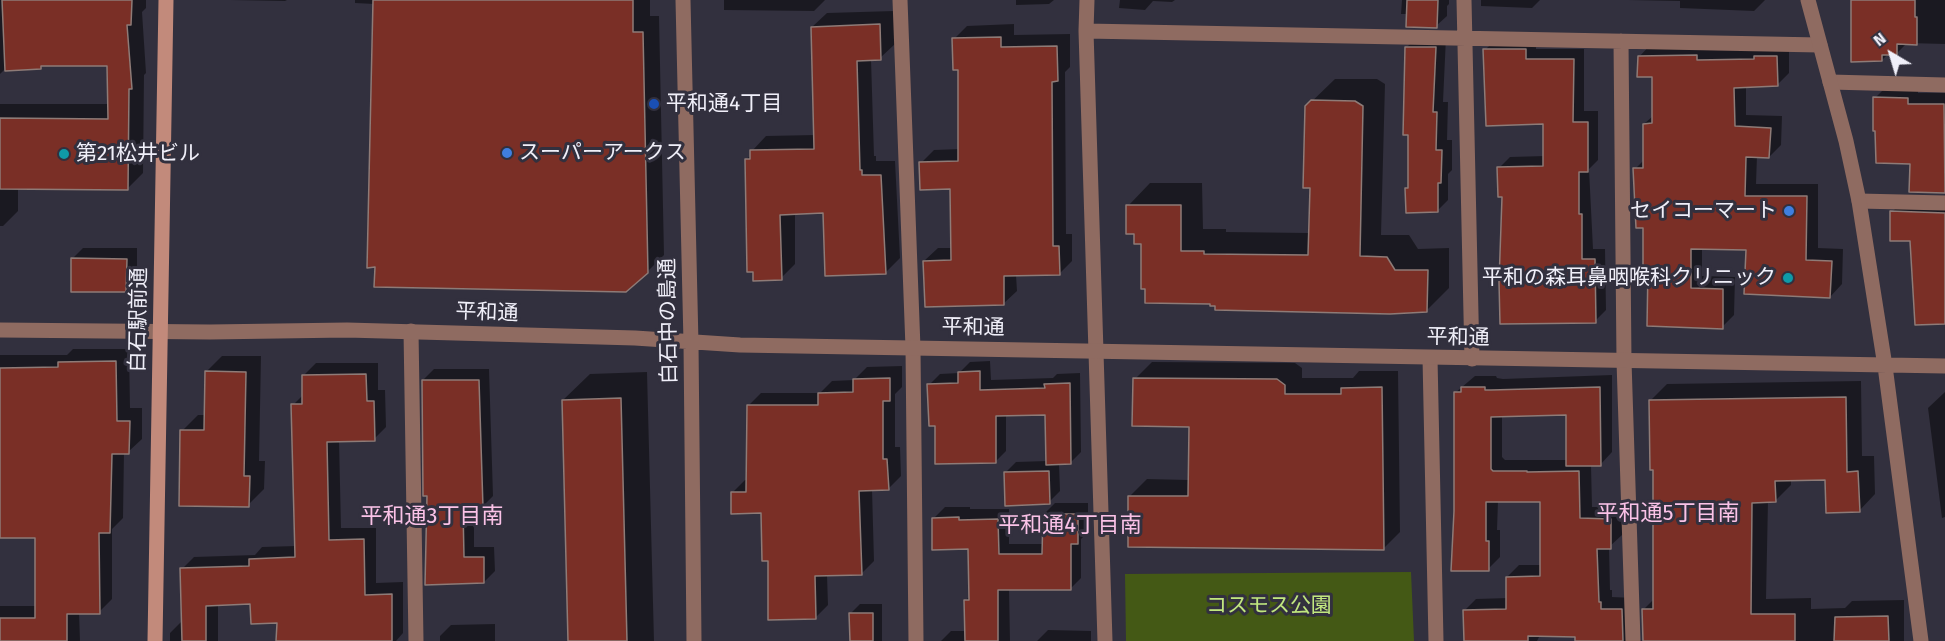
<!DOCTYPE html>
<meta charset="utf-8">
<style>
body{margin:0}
#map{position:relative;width:1945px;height:641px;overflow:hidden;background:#32303e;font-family:"Fira Sans",sans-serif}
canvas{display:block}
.north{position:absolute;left:1861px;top:24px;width:60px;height:60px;-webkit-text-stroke:4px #32303e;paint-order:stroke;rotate:322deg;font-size:16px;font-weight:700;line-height:24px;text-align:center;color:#f0eff9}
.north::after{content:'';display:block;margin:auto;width:21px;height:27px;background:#f0eff9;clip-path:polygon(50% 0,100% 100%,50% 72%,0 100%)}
</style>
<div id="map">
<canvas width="1945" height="641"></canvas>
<div class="north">N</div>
</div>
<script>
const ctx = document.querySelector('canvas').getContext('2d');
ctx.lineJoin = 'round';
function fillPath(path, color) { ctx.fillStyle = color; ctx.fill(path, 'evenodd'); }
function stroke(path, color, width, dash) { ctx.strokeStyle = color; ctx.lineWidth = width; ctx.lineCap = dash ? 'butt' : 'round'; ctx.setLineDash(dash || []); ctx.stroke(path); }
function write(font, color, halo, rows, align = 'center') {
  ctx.font = font + ' "Fira Sans","Noto Sans JP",sans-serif'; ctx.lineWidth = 6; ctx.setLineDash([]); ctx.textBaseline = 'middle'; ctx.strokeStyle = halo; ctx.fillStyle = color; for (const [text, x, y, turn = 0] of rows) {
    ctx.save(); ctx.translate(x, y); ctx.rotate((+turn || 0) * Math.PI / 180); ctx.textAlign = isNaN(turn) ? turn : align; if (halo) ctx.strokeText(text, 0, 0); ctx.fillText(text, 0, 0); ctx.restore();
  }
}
const green = new Path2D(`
 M1411 572 1414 641H1126L1125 574Z`);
const shadow = new Path2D(`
 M0 0H146V8L142 12 146 73 144 75 143 173 128 188H18V211L3 226H0V104H109L108 64 43 65 40 68 5 69 0 74Z
 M230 0H287L285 1Z
 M355 0H650V16H659L664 255 647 272 374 4 355 3Z
 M724 0H825L814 11 724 10Z
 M1016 0H1054L1049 4 1016 5Z
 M1120 0H1175L1172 2 1153 1 1145 10 1119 8Z
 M1402 0H1449V4L1447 6V16L1436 26 1408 14H1401Z
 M1481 0H1540L1532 8 1481 6Z
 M1628 0H1765L1754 11 1680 8V1Z
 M1852 0H1945V44L1907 43 1896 54H1888L1882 60Z
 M894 11 895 44 880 58 871 59 874 156H876V161H895L900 258 885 273 825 212 795 213V264L781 278 746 160 752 154V151L766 136 815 135 812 27 827 13Z
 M1014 24V35L1070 34V67L1065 72 1066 234H1072V261L1059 274 1016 275 1017 291 1003 304 924 261 938 248H952L951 188 921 163 934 150 960 149 959 68 954 39 967 26Z
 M1418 36 1446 37 1443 102H1448L1447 140H1452V170L1448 174V200L1437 211 1407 188 1410 186 1407 47Z
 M1496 39H1536V49H1584V111H1598V160L1589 169 1593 249H1605L1606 310 1595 321 1504 196 1499 168 1510 157 1545 156V122L1485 50Z
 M1651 44H1789V73L1777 85 1746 86V115L1782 116 1781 145 1769 157 1757 156 1756 184H1818V248L1843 249 1842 284 1830 297 1748 248H1702V276L1735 277 1734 315 1722 327 1649 267 1645 227 1635 169 1645 159 1644 124 1654 115 1653 76 1639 57Z
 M1335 79H1377L1385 84 1381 235H1409L1418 249 1449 248V288L1427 310 1217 305 1143 242 1136 232 1128 206 1150 183H1202L1203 229H1226V232L1310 233 1312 186 1306 107Z
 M1886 87H1918V93H1945V192L1911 191V163L1875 98Z
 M1903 201 1945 202V322L1912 239 1892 212Z
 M83 248H137V280L126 291 72 259Z
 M73 349H129L130 408H142V439L128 452H124L123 518 112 529V599L99 612H79L80 641H0V606H37L36 537H0V355H67Z
 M222 356H261L259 461H265L264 489 248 505 182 431 198 415H205L206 372Z
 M990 361 991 380 1053 378 1057 374 1080 373 1081 452 1070 463H1059L1060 491 1049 502 1005 473 1016 462 1047 461 1046 413 1006 415V451L995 462 936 425 929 385 940 374 959 373 970 362Z
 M1152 362 1295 363 1302 368V378H1353L1359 371H1398L1400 532 1383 549 1130 496 1147 479 1189 480 1190 426 1135 379Z
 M316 363H378V390H385L386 427 374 439 339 440 341 528H376V583L403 582V633L396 641H278V621L252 603 218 604V641H170V633L183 620 182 569 194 557 255 555 262 547 296 546 293 405 304 394V375Z
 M902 366V387L895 394V447H900L901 476 888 489H872L874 561 861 574 827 575 828 605 815 618 769 560 762 512 732 493 745 480H747L748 406 761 393H820L832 381 854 380 867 367Z
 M434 369H489L493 496 482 507H474V547H494L495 571 484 582 426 583 428 494 423 380Z
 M647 372 654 641H570L563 400 590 374Z
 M1612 375V452L1600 465H1591L1592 507H1623L1622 535 1609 547 1610 590H1612V597L1634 598 1628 641H1576V635H1540L1537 641H1465L1464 611 1476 599 1508 598 1507 577 1519 565H1541L1542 501H1498L1497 530H1500V557L1488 569 1455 511V393L1475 376H1496L1497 378 1503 379ZM1567 414V460H1505L1502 457V415Z
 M1861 381 1862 456H1874L1875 494 1859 511 1826 478 1791 479V485L1775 501H1768L1766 599 1811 598V609L1845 608 1852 601 1904 600V641H1643V610L1655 598 1654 469 1651 400 1667 384Z
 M1945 392V517L1942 518 1928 408Z
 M1055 503H1088V532L1081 539V578L1070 589H1009L1010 641H941L951 631H966L965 601 970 596 969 548 934 518 945 507H970V509H1009V544H1044V514Z
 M860 604H882V641H851V613Z
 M495 624V641H440V636L451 625Z
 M1048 630 1091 631V641H1037Z`);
const building = new Path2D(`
 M2 0H132L131 25H127L132 89H129L128 190 0 189V118L108 119 107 66H41V69L5 71Z
 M373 0H633V32H643L648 273 626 292 374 287 375 267 367 268Z
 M1407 0H1438L1437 28 1406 27Z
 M1851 0H1915V17H1917V45L1897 44V55H1882V61L1851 62Z
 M880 24 881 60 857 61 860 170H862V175H881L886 274 825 276 823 213 780 215 782 280 753 281V272H747L745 159H750V150L814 149 811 27Z
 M1001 37V47L1057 46 1058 81 1052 82 1053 246H1059L1060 275 1004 276V305L925 307 923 261 951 260 950 189 920 190 919 162 958 161V70H953L952 38Z
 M1405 47H1436L1433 112H1437L1436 150H1442L1441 183H1438V212L1406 213 1405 188H1408V135H1403Z
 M1483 49H1526V59H1574L1573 122H1588V172H1579V214H1582V259H1595L1596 323 1500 324 1499 282 1502 197H1498L1497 167 1543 166V124L1486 126Z
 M1697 55V60L1754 59V56H1777L1778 86 1734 88 1735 126 1771 128 1769 158 1746 157 1745 196H1807L1806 260 1832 261 1830 298 1744 294 1746 250 1691 249V288L1723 289V329L1647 326 1648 268H1643V228H1636L1633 168H1643V124L1652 123V77H1637L1638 56Z
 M1873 97 1908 98V104H1944L1945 193 1909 192 1910 164 1876 163 1875 131H1873Z
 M1311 100 1355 101 1363 106 1360 256 1387 257 1395 270H1428L1427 312 1390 314 1215 310V306H1210V304L1145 303V289H1141V244H1134V234H1126V205H1181V251H1204V254L1308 255 1310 188H1303L1305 106Z
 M1890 211 1945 213V324L1915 325 1910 241H1890Z
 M71 258 127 259 126 292H71Z
 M116 361 117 421H130L129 454H112L110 533H99L100 614H67V641H0V618H35V538H0V368L58 367V362Z
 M205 371 246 372 244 476H250L249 507 179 506 180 430H204Z
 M980 371V390L1045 388 1044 384 1070 383 1071 464 1046 465 1045 415 996 416V463L935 464V426H929L927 384 958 383V372Z
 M366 374 367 401H374L375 441 327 442 329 540 364 539 365 595 392 594V641H276L277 623 251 624 250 604 206 606V641H182L180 568 249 566V559L295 557 291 404H302V375Z
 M890 378V401H883V459H887L889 490 859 491 862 575 815 576 816 619 768 620V561H762L761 513 731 514V492H746L747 405H818V393L853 392V379Z
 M1133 378 1277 379 1285 385V394H1341V388L1382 387 1384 550 1128 547V496H1188L1189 427 1132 426Z
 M422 380H479L483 508 463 509 464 557H484V583L425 585 427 496H423Z
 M1461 387H1485V390H1491L1600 387 1601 466H1566V415L1491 417V469L1493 471H1527V472L1579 471 1580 518 1611 519V549H1597L1599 602H1601V609H1622L1623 641H1575V637L1528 636V641H1464L1463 610 1506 609V577L1540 576V502H1486V541H1489V571H1451L1454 511V392H1461Z
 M1846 397 1847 472 1858 471 1860 512 1826 513 1825 480 1775 481 1776 502 1752 503 1751 614H1795V641H1643L1642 609H1653V470H1650L1649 400Z
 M621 398 627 641H568L562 400Z
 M1049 471 1050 504 1005 506 1004 472Z
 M1043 514H1078V544H1071V590H998V641H965L964 600H969L968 549 932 550V518L959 517V520L998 519 999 554H1042Z
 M849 613H873V641H850Z
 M1888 616 1889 641H1834L1835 617Z`);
const minor = new Path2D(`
 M900 0 913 348 916 641
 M1087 0 1086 31 1105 641
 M1464 0 1472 359
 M1086 31 1820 45
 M1621 41 1624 361 1633 641
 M1830 82 1945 85
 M1859 201 1945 203
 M411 331 416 641
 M1430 358 1436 641`);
const tertiary = new Path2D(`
 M683 0 691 343 694 641
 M1808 0 1846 141 1859 201 1885 366 1921 641
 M0 330 210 332 347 330 635 338 740 345 1945 366`);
const secondary = new Path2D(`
 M155 641 166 0`);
const markers = [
 [654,104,6,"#1a4fb4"],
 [507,153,6,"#3f7fe0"],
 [64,154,6,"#0f9aa8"],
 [1789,211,6,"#3f7fe0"],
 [1788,278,6,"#0f9aa8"]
];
const poiNames = [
 ["平和通4丁目",666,104],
 ["スーパーアークス",519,153],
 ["第21松井ビル",76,154],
 ["セイコーマート",1777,211,"right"],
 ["平和の森耳鼻咽喉科クリニック",1776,278,"right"]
];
const streetNames = [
 ["平和通",487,313,2],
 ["白石駅前通",139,320,-89],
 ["白石中の島通",669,321,-91],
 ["平和通",973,328,1],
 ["平和通",1458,338,1]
];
const parkNames = [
 ["コスモス公園",1269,606]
];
const neighbourhoodNames = [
 ["平和通5丁目南",1668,514],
 ["平和通3丁目南",432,517],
 ["平和通4丁目南",1070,526]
];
fillPath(green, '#445915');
fillPath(shadow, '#0007');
fillPath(building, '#7a2f26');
stroke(building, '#8e7b77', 1.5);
stroke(minor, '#8f6b61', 15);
stroke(tertiary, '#8f6b61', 15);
stroke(secondary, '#c28a7b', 15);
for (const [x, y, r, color] of markers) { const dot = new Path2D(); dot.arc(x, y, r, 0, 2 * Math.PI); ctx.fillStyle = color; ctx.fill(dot); stroke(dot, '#32303e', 2); }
write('21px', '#f0eff9', '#32303e', poiNames, 'left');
write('21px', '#f0eff9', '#32303e', streetNames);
write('21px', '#c1e77f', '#32303e', parkNames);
write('22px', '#fac2e7', '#32303e', neighbourhoodNames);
</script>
